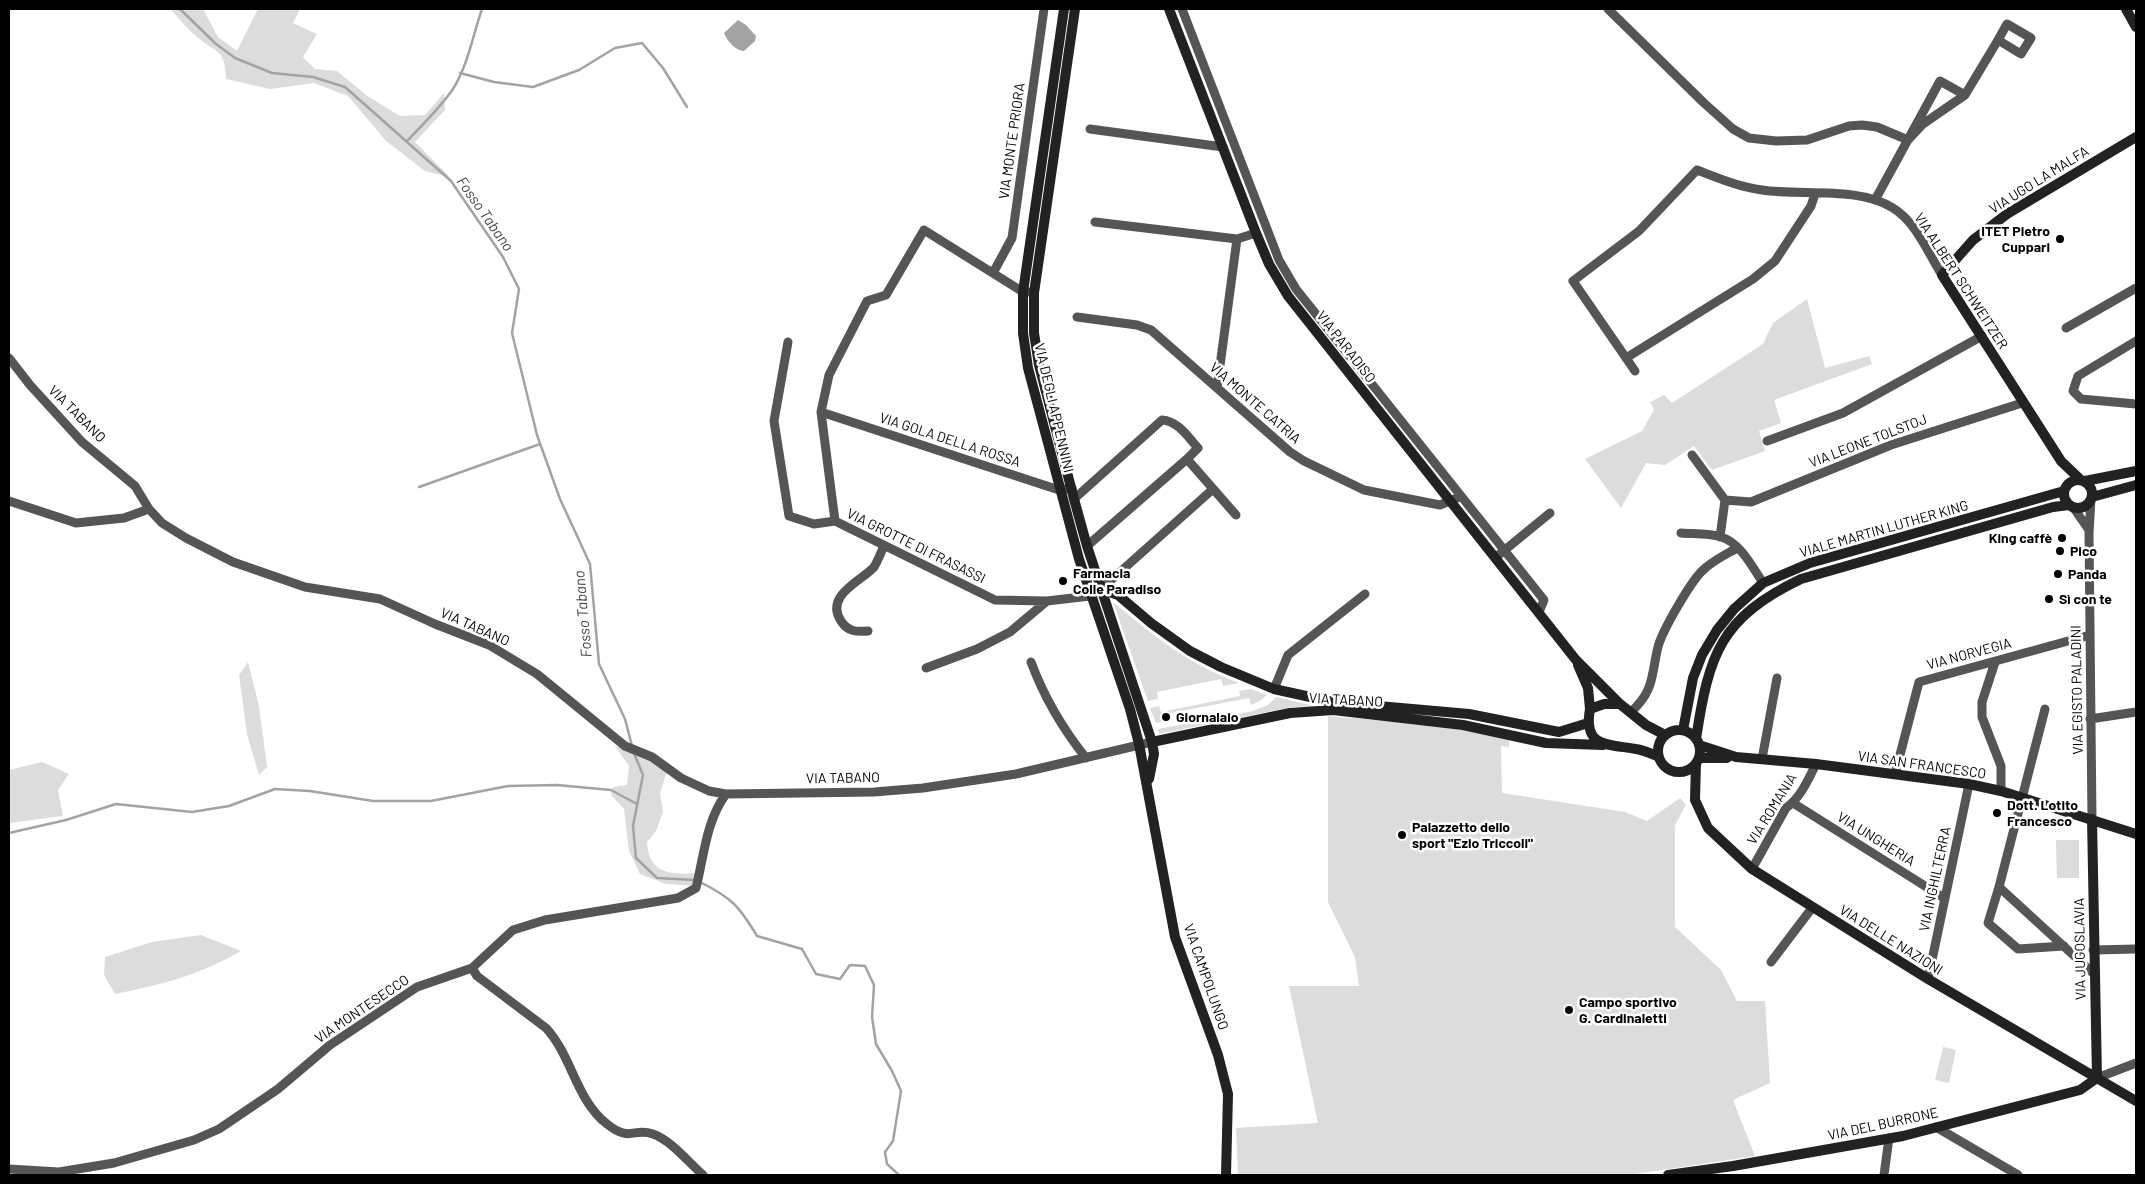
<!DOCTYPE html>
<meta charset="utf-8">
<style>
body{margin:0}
#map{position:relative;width:2145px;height:1184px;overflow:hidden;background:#fff;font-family:Barlow,sans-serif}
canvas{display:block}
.frame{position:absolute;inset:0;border:10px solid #000;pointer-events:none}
</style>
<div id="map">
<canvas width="2145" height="1184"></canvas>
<div class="frame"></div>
</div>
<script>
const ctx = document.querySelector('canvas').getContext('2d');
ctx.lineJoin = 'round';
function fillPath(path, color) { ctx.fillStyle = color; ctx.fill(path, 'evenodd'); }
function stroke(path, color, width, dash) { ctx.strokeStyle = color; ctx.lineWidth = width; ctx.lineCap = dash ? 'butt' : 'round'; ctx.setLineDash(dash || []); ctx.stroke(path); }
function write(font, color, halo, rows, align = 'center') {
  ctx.font = font + ' Barlow,sans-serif'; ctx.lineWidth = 5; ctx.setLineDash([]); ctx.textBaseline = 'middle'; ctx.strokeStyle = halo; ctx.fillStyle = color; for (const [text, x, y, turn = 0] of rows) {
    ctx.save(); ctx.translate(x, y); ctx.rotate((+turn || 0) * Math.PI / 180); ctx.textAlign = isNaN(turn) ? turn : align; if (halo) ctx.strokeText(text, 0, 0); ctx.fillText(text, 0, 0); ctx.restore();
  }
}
const green = new Path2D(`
 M170 9H203L218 37 237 51 258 9H300L293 23 317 34 303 57 315 69 337 71 366 95 400 116 425 115 444 93 445 110 415 142 450 177 425 171 386 141 348 96 314 83 270 89 226 79C225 48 217 54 197 37 187 29 179 18 170 9Z
 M1807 299 1825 368 1869 356 1872 364 1774 400 1781 423 1759 431 1765 451 1712 470 1694 446 1665 465 1646 463 1621 508 1585 459 1642 431 1654 410 1650 402 1664 395 1672 403 1763 344 1773 323Z
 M1113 602C1155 637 1188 664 1239 683L1223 686 1221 679 1157 692 1158 699 1148 701Z
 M248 662 259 706 267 767 259 775 247 734 239 675Z
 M1251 689 1267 695 1260 701 1251 705 1249 698 1171 713 1172 719 1156 723 1150 708 1159 706 1161 712 1240 696 1239 691Z
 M1276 697 1315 706 1292 707 1159 734 1158 729 1253 711 1268 705Z
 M1328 716 1437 725 1509 739V747L1501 746 1502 793 1625 812 1647 821 1680 798 1686 805 1675 825V927L1721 970 1737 1001H1765L1770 1083 1733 1100 1755 1156 1629 1175H1238L1236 1128 1318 1123 1289 986H1359L1355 957 1328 902Z
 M615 746C635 750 651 758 667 771L660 793 663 812 656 831 647 842C649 874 670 875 697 873L695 886 666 884 640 874 629 851 624 809 611 795 613 787 627 785 629 766Z
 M42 762 69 774 58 790 63 816 9 823V770Z
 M2056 840H2079V878H2057Z
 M201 935 241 951C200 975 161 985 115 994L104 975 105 957 152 942Z
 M1943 1047 1956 1050 1949 1083 1935 1080Z`);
const water = new Path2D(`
 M738 20 746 25 756 36 755 41 744 51C736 51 727 41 724 33Z`);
const stream = new Path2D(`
 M180 9 216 44 235 58 272 73 313 77 345 87 451 181 503 257 519 289 512 333 537 435 560 499 590 564 599 664 625 719 632 746
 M460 73 494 82 533 87 579 70 615 48 642 43 663 68 687 107
 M407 141C423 124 440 108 453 89 468 65 473 35 482 9
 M419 487 540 444
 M633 751 643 775 633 826 636 858 657 878 695 880
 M9 833 66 820 116 804 192 812 229 806 275 789 310 791 373 801H431L508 786 557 785 611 790 637 804
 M700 882C732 898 739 906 757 936L802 949 816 974 840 979 850 965 865 966 874 985 872 1017 876 1044 892 1071 901 1091 893 1141 885 1152 887 1164 899 1175`);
const street = new Path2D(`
 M1182 9 1279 260 1296 289 1544 600 1539 612
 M1608 9 1704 103 1733 129 1749 138 1776 141 1807 140 1849 126 1862 125 1877 127 1908 140 1923 124 1965 95
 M1090 129 1223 147
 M1875 200 1940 81 1965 95 1998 40 2021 54 2031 38 2007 24 1998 40
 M1095 222 1237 239
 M993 273 1012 238 1044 9
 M1029 292H1023L924 230 886 295 867 301 829 375 821 412 835 521 995 600 1047 601
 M1077 317 1137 325 1151 330 1290 452 1304 461 1364 490 1440 505 1457 498
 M2066 328 2136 288
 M2136 341 2078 376 2073 391 2081 399 2136 404
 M788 342 774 421 789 516 814 524 835 521
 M9 358 30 385 82 442 135 486 149 509 162 523 186 538 233 562 305 587 380 599 435 624 489 645 537 674 625 746 652 757 681 778 694 784 709 791 726 794 874 792 923 788 1016 774 1152 742
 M1626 358 1753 279 1775 261 1811 206 1815 194
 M1635 371 1573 281 1639 231 1697 170C1718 178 1739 187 1762 190 1801 196 1858 186 1893 208 1916 222 1928 253 1942 275
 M1217 388 1237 239 1256 233
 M821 412 1059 490 1072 488
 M1767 441 1843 413 1982 336
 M1692 455 1725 500 1720 537
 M1074 499 1162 420C1178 421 1188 437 1198 448L1187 459 1236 515
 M2091 499 2089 533 2092 819
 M1725 500 1751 502 1891 445 2022 403
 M9 501 76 523 124 518 149 509
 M2073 507 2089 530
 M1681 533C1694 534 1709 533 1721 537 1740 542 1753 568 1763 583
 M1087 546 1187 459
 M1495 558 1550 513
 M1101 589 1213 489
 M868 631C857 632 848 632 841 621 824 595 862 581 874 567 878 561 881 552 884 546
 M1031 662C1044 697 1062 728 1086 758
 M1995 662 1982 702V717L2001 766V791
 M926 668 977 649 1010 632 1047 601 1090 596
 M1274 689 1288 655 1365 594
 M2045 709 1999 887 2094 974
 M1631 712C1655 690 1651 675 1658 647 1662 631 1690 583 1702 571 1712 561 1725 555 1737 548
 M2090 719 2136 712
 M1762 759 1777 678
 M1895 774 1919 682 2090 635
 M1793 803 1944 898
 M1752 869 1786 808C1801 797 1808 780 1816 764
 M1999 887 1988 923 2018 949 2064 946
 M2093 950 2136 949
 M1771 962 1812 908
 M472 968 477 976 546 1028C572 1056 576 1100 607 1124 631 1143 633 1127 653 1134 672 1141 688 1162 703 1175
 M1928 979 1969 784
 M2097 1078 2136 1063
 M1936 1127 2018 1175
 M9 1169 59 1172 114 1163 194 1140 219 1129 278 1089 330 1045 417 987 472 968 513 930 545 920 678 898 696 888C704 856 706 821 726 794
 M1884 1175 1889 1138`);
const secondary = new Path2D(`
 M1064 9 1023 292V333L1028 368 1079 559 1130 709 1139 744 1175 937 1218 1055 1228 1094 1226 1175
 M1075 9 1034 293V333L1039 365 1074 499 1087 546 1152 742 1154 754 1149 779
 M1169 9 1256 233 1269 264 1288 296 1576 660 1620 704
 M2126 9 2136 27
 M2064 494a14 14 0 1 1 28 0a14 14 0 1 1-28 0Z
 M2081 480 2061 461 1942 275 1973 240 2007 214 2136 137
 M2085 481 2136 471
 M2092 497 2136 485
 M1099 590 1101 589 1118 595 1151 623 1190 651 1221 667 1274 689 1333 702 1469 714 1559 732 1588 723
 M1578 665 1588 688 1590 709
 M1683 730 1693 678 1702 655 1717 630 1734 609 1763 583 1810 563 2064 491
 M1658 751a21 21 0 1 1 42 0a21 21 0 1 1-42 0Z
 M1696 739C1709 654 1720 618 1801 579L2053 507 2069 505
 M1152 742 1290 713 1333 710 1463 725 1546 743 1603 745
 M1699 745 1736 757 1816 764 1969 784 2001 791 2136 834
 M1659 757C1652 754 1644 750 1636 749 1608 744 1583 748 1590 709L1604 704H1620L1646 725 1665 735
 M1699 758H1727
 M1696 763 1695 800 1708 828 1752 869 1928 979 2136 1101
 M2092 819 2097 1078
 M1668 1175 1733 1166 1903 1136 2080 1090 2097 1078`);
const markers = [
 [2060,239,5,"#000"],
 [2062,538,5,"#000"],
 [2060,551,5,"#000"],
 [2058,574,5,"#000"],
 [1063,581,5,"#000"],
 [2049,599,5,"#000"],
 [1166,717,5,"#000"],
 [1997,813,5,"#000"],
 [1402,835,5,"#000"],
 [1569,1010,5,"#000"]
];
const streetNames = [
 ["VIA MONTE PRIORA",1012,141,-82],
 ["VIA UGO LA MALFA",2039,180,-32],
 ["VIA ALBERT SCHWEITZER",1961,281,57],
 ["VIA PARADISO",1346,347,52],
 ["VIA MONTE CATRIA",1255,403,41],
 ["VIA DEGLI APPENNINI",1054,408,77],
 ["VIA TABANO",77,414,45],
 ["VIA GOLA DELLA ROSSA",950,440,18],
 ["VIA LEONE TOLSTOJ",1868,441,-21],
 ["VIALE MARTIN LUTHER KING",1884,529,-16],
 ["VIA GROTTE DI FRASASSI",916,546,26],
 ["VIA TABANO",475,627,24],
 ["VIA NORVEGIA",1969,654,-15],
 ["VIA EGISTO PALADINI",2077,690,-91],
 ["VIA TABANO",1346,700,3],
 ["VIA SAN FRANCESCO",1922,765,8],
 ["VIA TABANO",843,778,-1],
 ["VIA ROMANIA",1772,809,-58],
 ["VIA UNGHERIA",1876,839,32],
 ["VIA INGHILTERRA",1935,879,-78],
 ["VIA DELLE NAZIONI",1891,940,32],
 ["VIA JUGOSLAVIA",2080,949,-91],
 ["VIA CAMPOLUNGO",1206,977,71],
 ["VIA MONTESECCO",362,1009,-34],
 ["VIA DEL BURRONE",1883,1124,-12]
];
const poiNames = [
 ["ITET Pietro",2050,231,"right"],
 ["Cuppari",2050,247,"right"],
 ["King caffè",2052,538,"right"],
 ["Pico",2070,551],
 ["Farmacia",1073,573],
 ["Colle Paradiso",1073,589],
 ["Panda",2068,574],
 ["Sì con te",2059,599],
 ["Giornalaio",1176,717],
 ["Dott. Lotito",2007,805],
 ["Francesco",2007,821],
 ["Palazzetto dello",1412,827],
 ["sport \"Ezio Triccoli\"",1412,843],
 ["Campo sportivo",1579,1002],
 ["G. Cardinaletti",1579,1018]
];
const waterNames = [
 ["Fosso Tabano",485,214,55],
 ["Fosso Tabano",583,614,-95]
];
fillPath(green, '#dcdcdc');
fillPath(water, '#a3a3a3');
stroke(stream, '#a3a3a3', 2.5);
stroke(street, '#555', 9);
stroke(secondary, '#222', 10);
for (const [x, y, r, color] of markers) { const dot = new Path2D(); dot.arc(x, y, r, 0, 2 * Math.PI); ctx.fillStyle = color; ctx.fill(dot); stroke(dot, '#fff', 2); }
write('14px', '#000', '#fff', streetNames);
write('bold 14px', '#000', '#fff', poiNames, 'left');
write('italic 15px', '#444', '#fff', waterNames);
</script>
